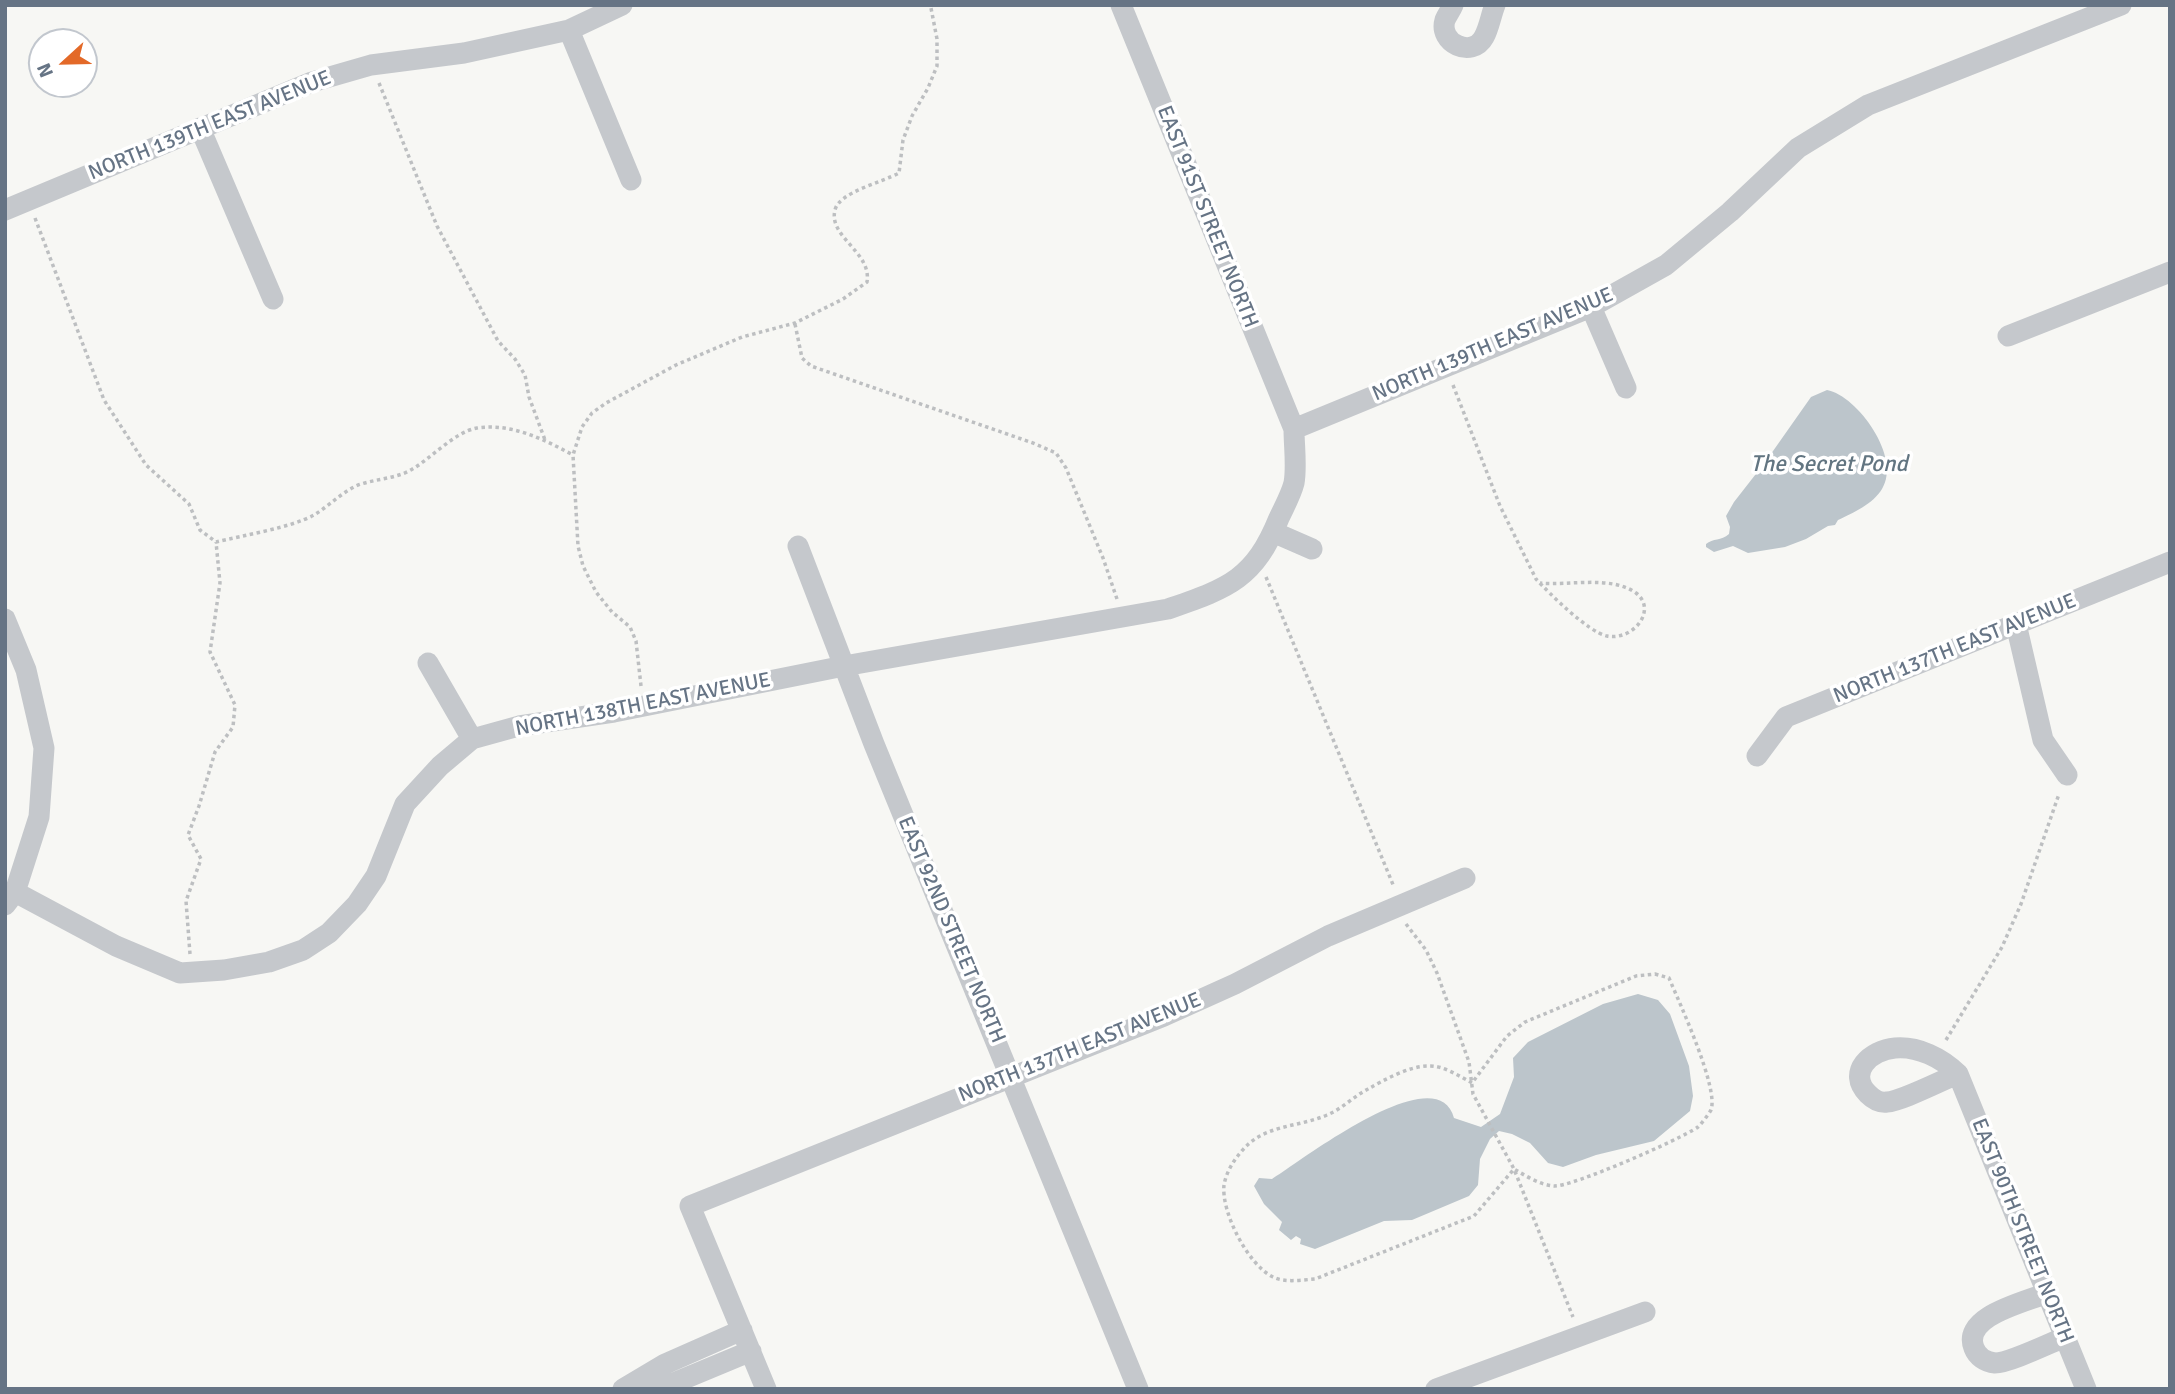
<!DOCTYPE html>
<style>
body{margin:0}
#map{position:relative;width:2175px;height:1394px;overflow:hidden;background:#f7f7f4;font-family:Signika,sans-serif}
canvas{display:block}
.frame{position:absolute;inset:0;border:7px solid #667485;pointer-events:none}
.north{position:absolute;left:28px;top:28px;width:70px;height:70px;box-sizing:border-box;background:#fff;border:2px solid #c2c7ce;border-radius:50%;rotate:248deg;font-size:19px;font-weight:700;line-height:28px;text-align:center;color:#667485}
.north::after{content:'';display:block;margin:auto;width:24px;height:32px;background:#e36928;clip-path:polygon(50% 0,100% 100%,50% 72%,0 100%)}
</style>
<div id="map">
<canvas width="2175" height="1394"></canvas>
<div class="frame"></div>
<div class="north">N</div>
</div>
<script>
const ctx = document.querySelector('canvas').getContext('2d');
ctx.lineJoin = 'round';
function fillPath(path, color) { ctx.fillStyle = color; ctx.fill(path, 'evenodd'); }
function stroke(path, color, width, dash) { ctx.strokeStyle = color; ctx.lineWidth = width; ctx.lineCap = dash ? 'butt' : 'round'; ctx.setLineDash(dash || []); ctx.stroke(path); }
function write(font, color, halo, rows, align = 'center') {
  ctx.font = font + ' Signika,sans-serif'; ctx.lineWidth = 7; ctx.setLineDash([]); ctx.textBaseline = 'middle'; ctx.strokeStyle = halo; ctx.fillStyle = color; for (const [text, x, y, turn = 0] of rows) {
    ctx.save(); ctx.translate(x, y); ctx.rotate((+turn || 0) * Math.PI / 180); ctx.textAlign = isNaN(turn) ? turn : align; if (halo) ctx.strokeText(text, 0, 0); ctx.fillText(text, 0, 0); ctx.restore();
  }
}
const water = new Path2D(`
 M1827 390C1858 396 1902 458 1882 489 1873 504 1853 513 1838 520L1835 525 1828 526 1806 539 1785 547 1748 553 1733 546 1714 552 1706 547V544C1713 538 1721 541 1729 534L1730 527 1726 516 1734 502 1766 461 1811 397Z
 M1638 994 1658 1000 1670 1014 1689 1066 1693 1096 1690 1111 1654 1141 1596 1155 1563 1167 1548 1163 1530 1143 1512 1134 1499 1131 1490 1139 1480 1159 1478 1185 1469 1196 1412 1220 1384 1221 1315 1249 1300 1244 1301 1239 1296 1236 1291 1240 1279 1230 1282 1222 1264 1204 1254 1186 1259 1178 1272 1179C1300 1162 1437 1055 1454 1118L1481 1127 1500 1114 1514 1077 1513 1058 1528 1042 1603 1004Z`);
const path = new Path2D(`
 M379 83 437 226 498 341 515 359 525 375 529 397 545 440
 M35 218 104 400 146 465 189 504 200 530 216 542C244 535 290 528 314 515 329 506 342 492 358 485 375 479 393 479 409 471 430 460 454 432 477 428 512 423 543 439 573 455
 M795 324 802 358 811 366 1033 443 1056 453 1066 468 1103 558 1117 599
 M1453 385 1500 506 1536 579C1550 594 1588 632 1607 636 1633 641 1658 610 1636 593 1611 575 1569 586 1540 583
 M1266 577 1394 887
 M641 686 636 641 630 627 612 612 596 592 583 566 578 546 573 455 582 427 592 413 606 403 676 365 742 337 795 323 843 299 867 282C872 252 828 237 835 210 839 192 883 182 899 173L903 140 912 116 928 88 937 66V39L931 8 932 5
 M1406 924 1426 950 1437 973 1469 1062 1473 1094 1514 1169 1573 1317
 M190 954 186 901 201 859 188 835 199 806 215 752 233 727 235 705 210 652 220 583 216 542
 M1655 974 1669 978C1679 1002 1719 1088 1711 1110 1708 1115 1702 1123 1698 1127 1681 1139 1572 1187 1554 1186 1540 1185 1526 1176 1514 1169L1474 1216 1315 1279C1301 1280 1285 1283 1273 1277 1248 1265 1221 1212 1224 1185 1226 1173 1233 1161 1241 1152 1263 1124 1297 1128 1327 1115 1342 1109 1354 1096 1368 1089 1384 1080 1409 1066 1428 1066 1443 1065 1459 1076 1472 1083L1507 1036 1525 1022 1636 976Z
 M1946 1040 2002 947 2021 904 2059 794`);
const street = new Path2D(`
 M1453 5C1451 10 1447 15 1445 20 1438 43 1472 59 1484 37 1489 28 1491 15 1495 5
 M569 30 631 180
 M200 128 273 299
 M5 210 312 82 371 65 464 53 569 30 622 5
 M1591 307 1626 388
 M2008 336 2170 272
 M1294 429 1591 307 1666 265 1730 212 1798 148 1868 105 2121 5
 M1273 532 1312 549
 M798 546 874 744 1138 1389
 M5 619 26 670 44 748 39 817 15 892 5 905
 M2016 624 2043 740 2067 775
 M428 663 472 739
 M1757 756 1786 717 2170 562
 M15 892 116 946 180 973 224 970 269 962 303 950 329 933 357 904 376 876 405 804 440 766 472 739 519 726 614 712 844 666 1168 609C1228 588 1254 580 1279 518 1284 507 1291 495 1294 483 1297 467 1294 446 1294 429L1121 5
 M1958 1074C1942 1080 1902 1101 1887 1102 1879 1103 1874 1100 1868 1094 1846 1072 1871 1050 1895 1048 1918 1046 1942 1058 1958 1074L2086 1389
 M2047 1293C2026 1302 1961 1316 1974 1348 1977 1356 1985 1362 1995 1363 2009 1363 2050 1343 2065 1337
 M623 1389 665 1364 742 1330
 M633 1389 674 1383 751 1351
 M766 1389 690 1206 1164 1016 1235 984 1328 936 1465 878
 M1436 1389 1645 1312`);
const streetNames = [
 ["NORTH 139TH EAST AVENUE",210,126,-22],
 ["EAST 91ST STREET NORTH",1207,217,68],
 ["NORTH 139TH EAST AVENUE",1493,345,-23],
 ["NORTH 137TH EAST AVENUE",1955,649,-22],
 ["NORTH 138TH EAST AVENUE",643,705,-11],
 ["EAST 92ND STREET NORTH",951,930,67],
 ["NORTH 137TH EAST AVENUE",1080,1048,-22],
 ["EAST 90TH STREET NORTH",2022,1231,68]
];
const waterNames = [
 ["The Secret Pond",1829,465]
];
fillPath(water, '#bcc5cb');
stroke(path, '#bdbfc1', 3.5, [3.5, 3.5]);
stroke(street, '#c5c8cc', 21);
write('21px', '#667485', '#fff', streetNames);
write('italic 23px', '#627581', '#fff', waterNames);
</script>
